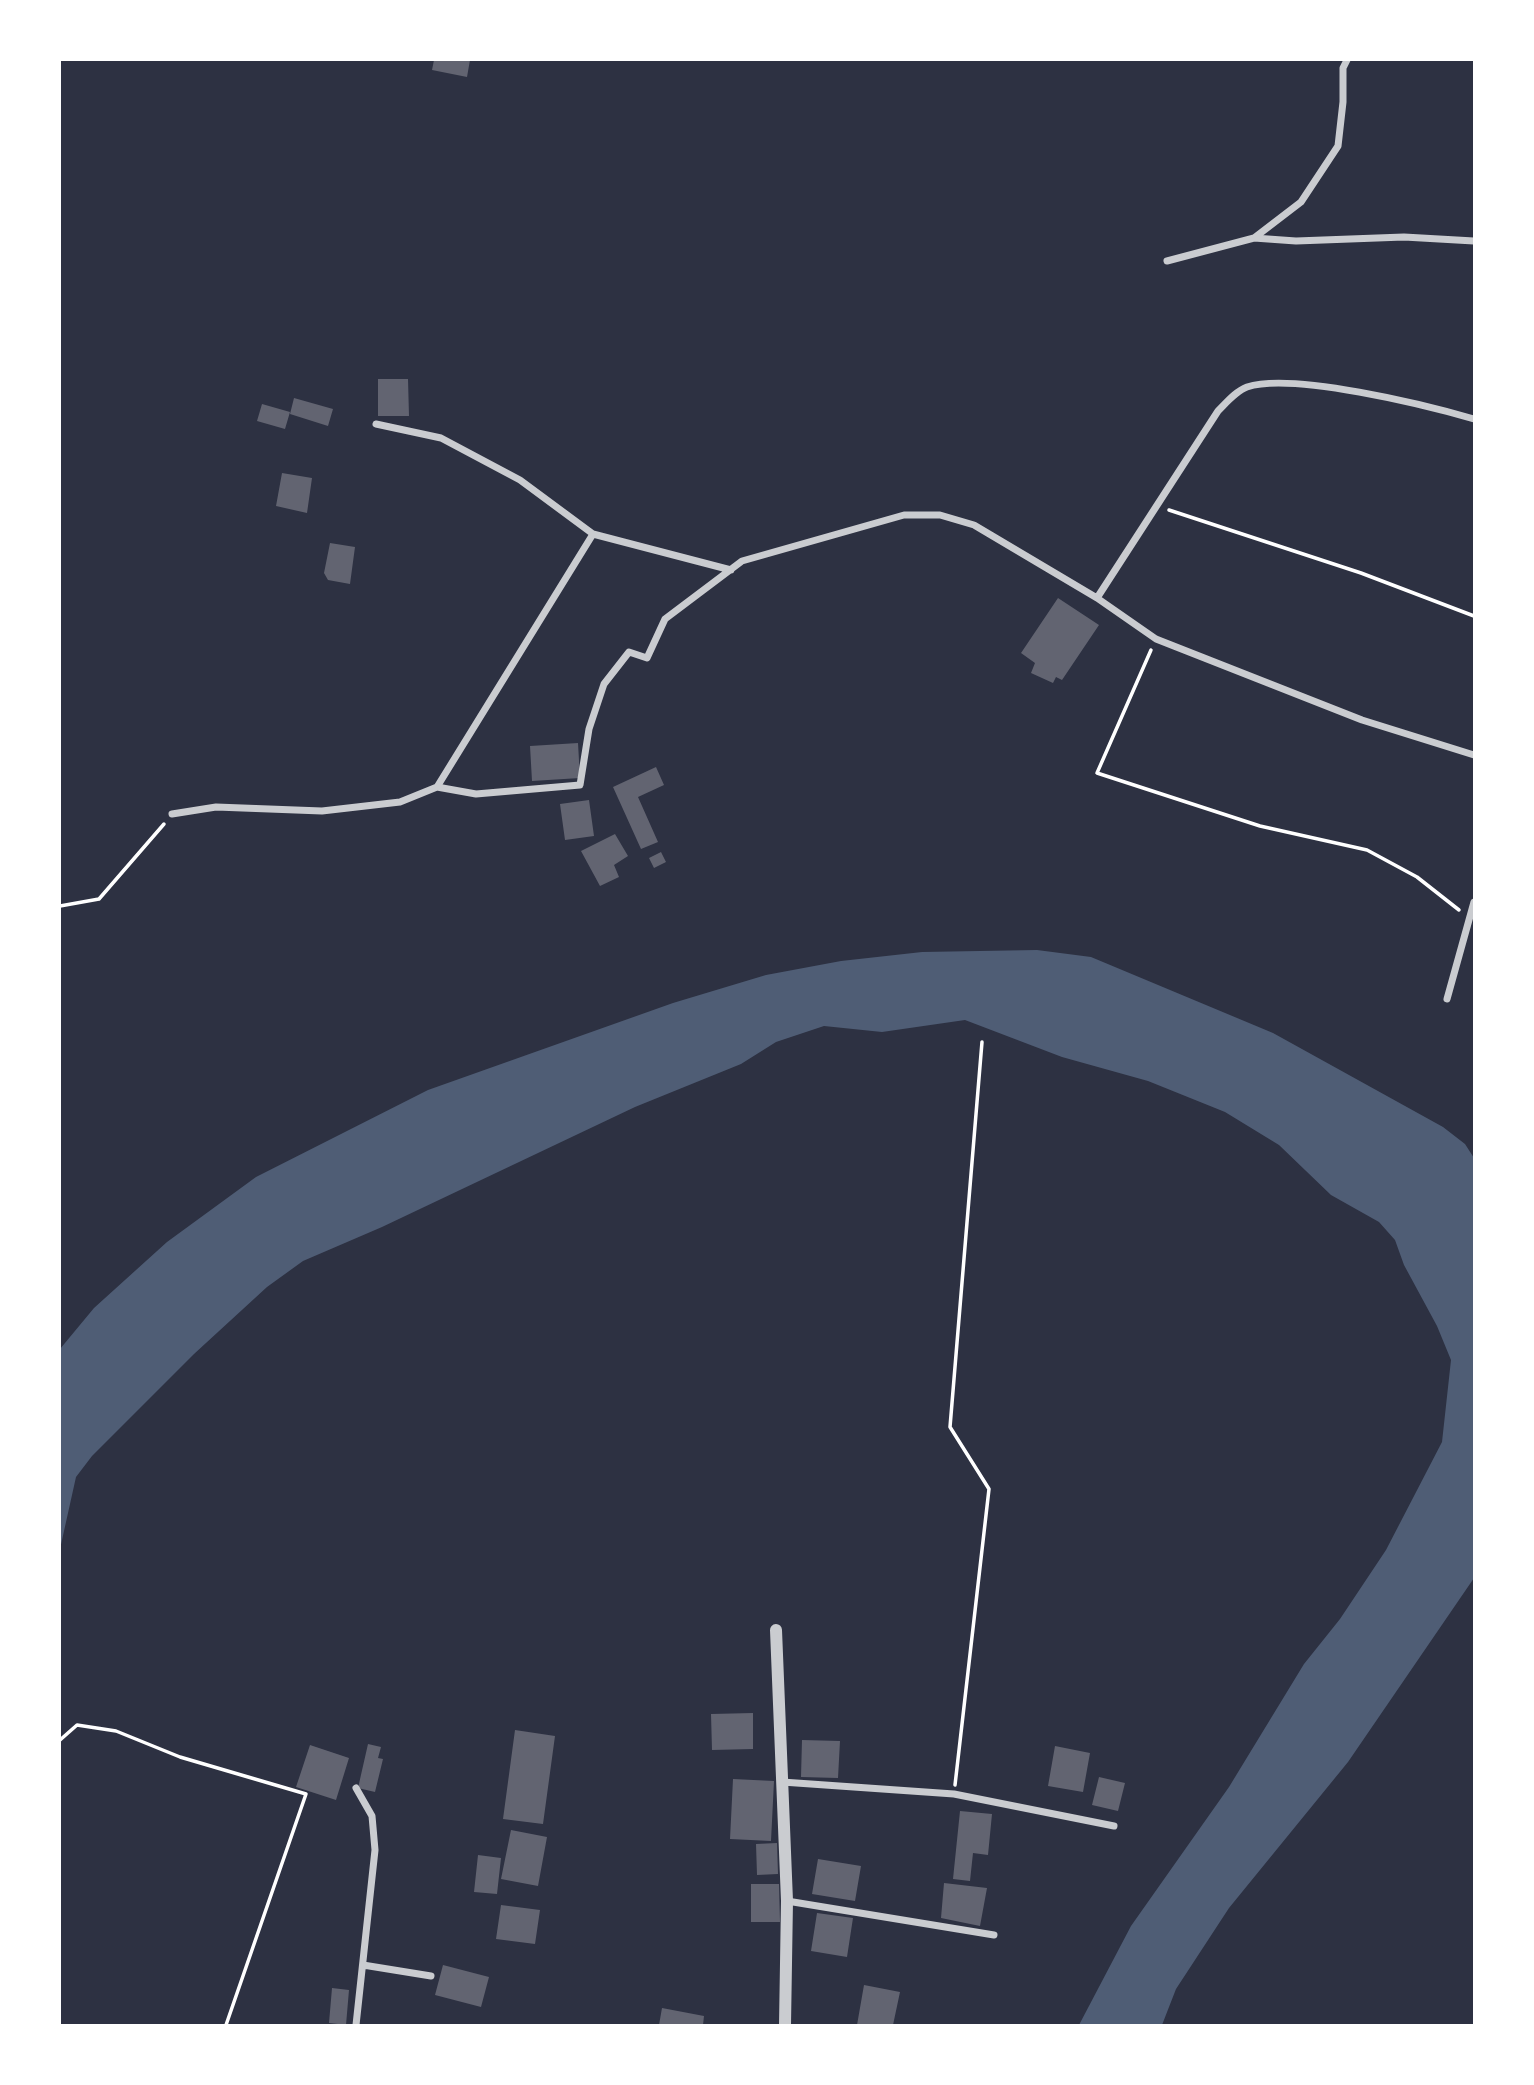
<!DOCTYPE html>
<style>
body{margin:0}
#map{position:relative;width:1534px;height:2085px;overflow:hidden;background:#2d3142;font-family:Signika,sans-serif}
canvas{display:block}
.frame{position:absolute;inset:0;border:61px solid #fff;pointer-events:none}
</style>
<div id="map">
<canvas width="1534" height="2085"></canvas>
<div class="frame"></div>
</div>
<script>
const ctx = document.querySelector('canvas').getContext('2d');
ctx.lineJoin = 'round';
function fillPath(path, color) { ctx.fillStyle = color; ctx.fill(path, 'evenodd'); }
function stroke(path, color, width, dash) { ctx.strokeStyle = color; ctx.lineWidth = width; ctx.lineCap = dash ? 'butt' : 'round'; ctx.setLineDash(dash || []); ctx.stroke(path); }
const water = new Path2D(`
 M1037 950 1091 957 1273 1033 1443 1127 1465 1144 1474 1158V1578L1348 1762 1229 1908 1176 1989 1162 2025H1079L1131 1926 1229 1787 1304 1664 1340 1619 1386 1550 1442 1442 1451 1360 1437 1326 1404 1265 1395 1240 1379 1222 1331 1195 1279 1145 1225 1112 1148 1081 1062 1057 965 1020 882 1032 824 1026 776 1042 741 1064 635 1107 382 1227 303 1261 267 1287 194 1354 92 1456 76 1477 60 1549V1349L94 1308 167 1242 256 1177 428 1090 673 1003 766 975 841 961 922 952Z`);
const building = new Path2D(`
 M434 60H470L467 77 432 70Z
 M378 379H408L409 416H378Z
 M294 398 333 409 328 426 290 414Z
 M262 404 290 412 285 429 257 421Z
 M282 473 312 478 307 513 276 506Z
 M330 543 355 547 350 584 328 580 324 573Z
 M1058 598 1099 625 1062 680 1056 677 1053 683 1031 673 1035 663 1021 653Z
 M578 743 580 778 532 781 530 746Z
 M656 767 664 785 638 797 658 842 641 849 613 787Z
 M589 800 594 836 565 840 560 804Z
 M615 834 628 856 614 865 619 877 600 886 581 851Z
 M661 852 666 862 654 868 649 858Z
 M753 1713V1749L712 1750 711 1714Z
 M515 1730 555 1736 543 1824 503 1819Z
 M802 1740 840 1741 838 1778 801 1777Z
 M368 1744 381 1747 378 1758 383 1759 375 1792 358 1788Z
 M310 1745 349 1758 336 1800 296 1787Z
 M1055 1746 1090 1753 1083 1792 1048 1786Z
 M1099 1777 1125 1783 1118 1811 1092 1805Z
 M733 1779 774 1781 771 1841 730 1839Z
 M960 1811 992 1814 988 1855 973 1853 970 1881 953 1879Z
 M511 1830 547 1837 538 1886 501 1879Z
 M777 1843 778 1874 757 1875 756 1844Z
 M478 1855 501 1858 497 1894 474 1892Z
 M818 1859 861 1866 855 1901 812 1894Z
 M944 1883 987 1888 980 1926 941 1918Z
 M751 1884H779L780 1922H751Z
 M501 1905 540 1910 535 1944 496 1939Z
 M817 1913 853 1918 847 1957 811 1951Z
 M443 1965 489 1977 481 2007 435 1995Z
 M864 1985 900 1992 893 2025H857Z
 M332 1988 349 1990 346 2025 329 2023Z
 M662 2008 704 2016 703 2025H659Z`);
const path = new Path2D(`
 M1169 510 1361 573 1474 616
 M1151 650 1097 773 1260 826 1367 850 1417 877 1459 910
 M60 906 99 899 164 824
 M60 1740 77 1725 116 1731 180 1757 306 1794 226 2025
 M955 1785 989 1489 950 1427 982 1042`);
const minor = new Path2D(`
 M1254 238 1301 202 1338 146 1343 102V68L1347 60
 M1167 261 1254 238 1296 241 1404 237 1474 241
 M376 424 441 438 520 480 593 534 731 570
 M1097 598 1156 639 1362 720 1474 755
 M437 787 476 794 580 785 589 729 604 684 629 652 647 658 665 619 742 561 904 515H940L974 525 1097 598 1218 411C1226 403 1236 391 1247 387 1292 372 1426 405 1474 419
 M172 814 216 807 322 811 400 802 437 787 593 534
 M1447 999 1474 902
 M782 1782 954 1794 1114 1826
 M356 1788 372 1816 375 1850 356 2025
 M787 1901 994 1935
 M363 1965 431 1976`);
const tertiary = new Path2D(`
 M776 1630 787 1901 785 2025`);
fillPath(water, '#4f5d75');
fillPath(building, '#626471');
stroke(path, '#fff', 3.5);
stroke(minor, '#caccd0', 7);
stroke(tertiary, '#caccd0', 12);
</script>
